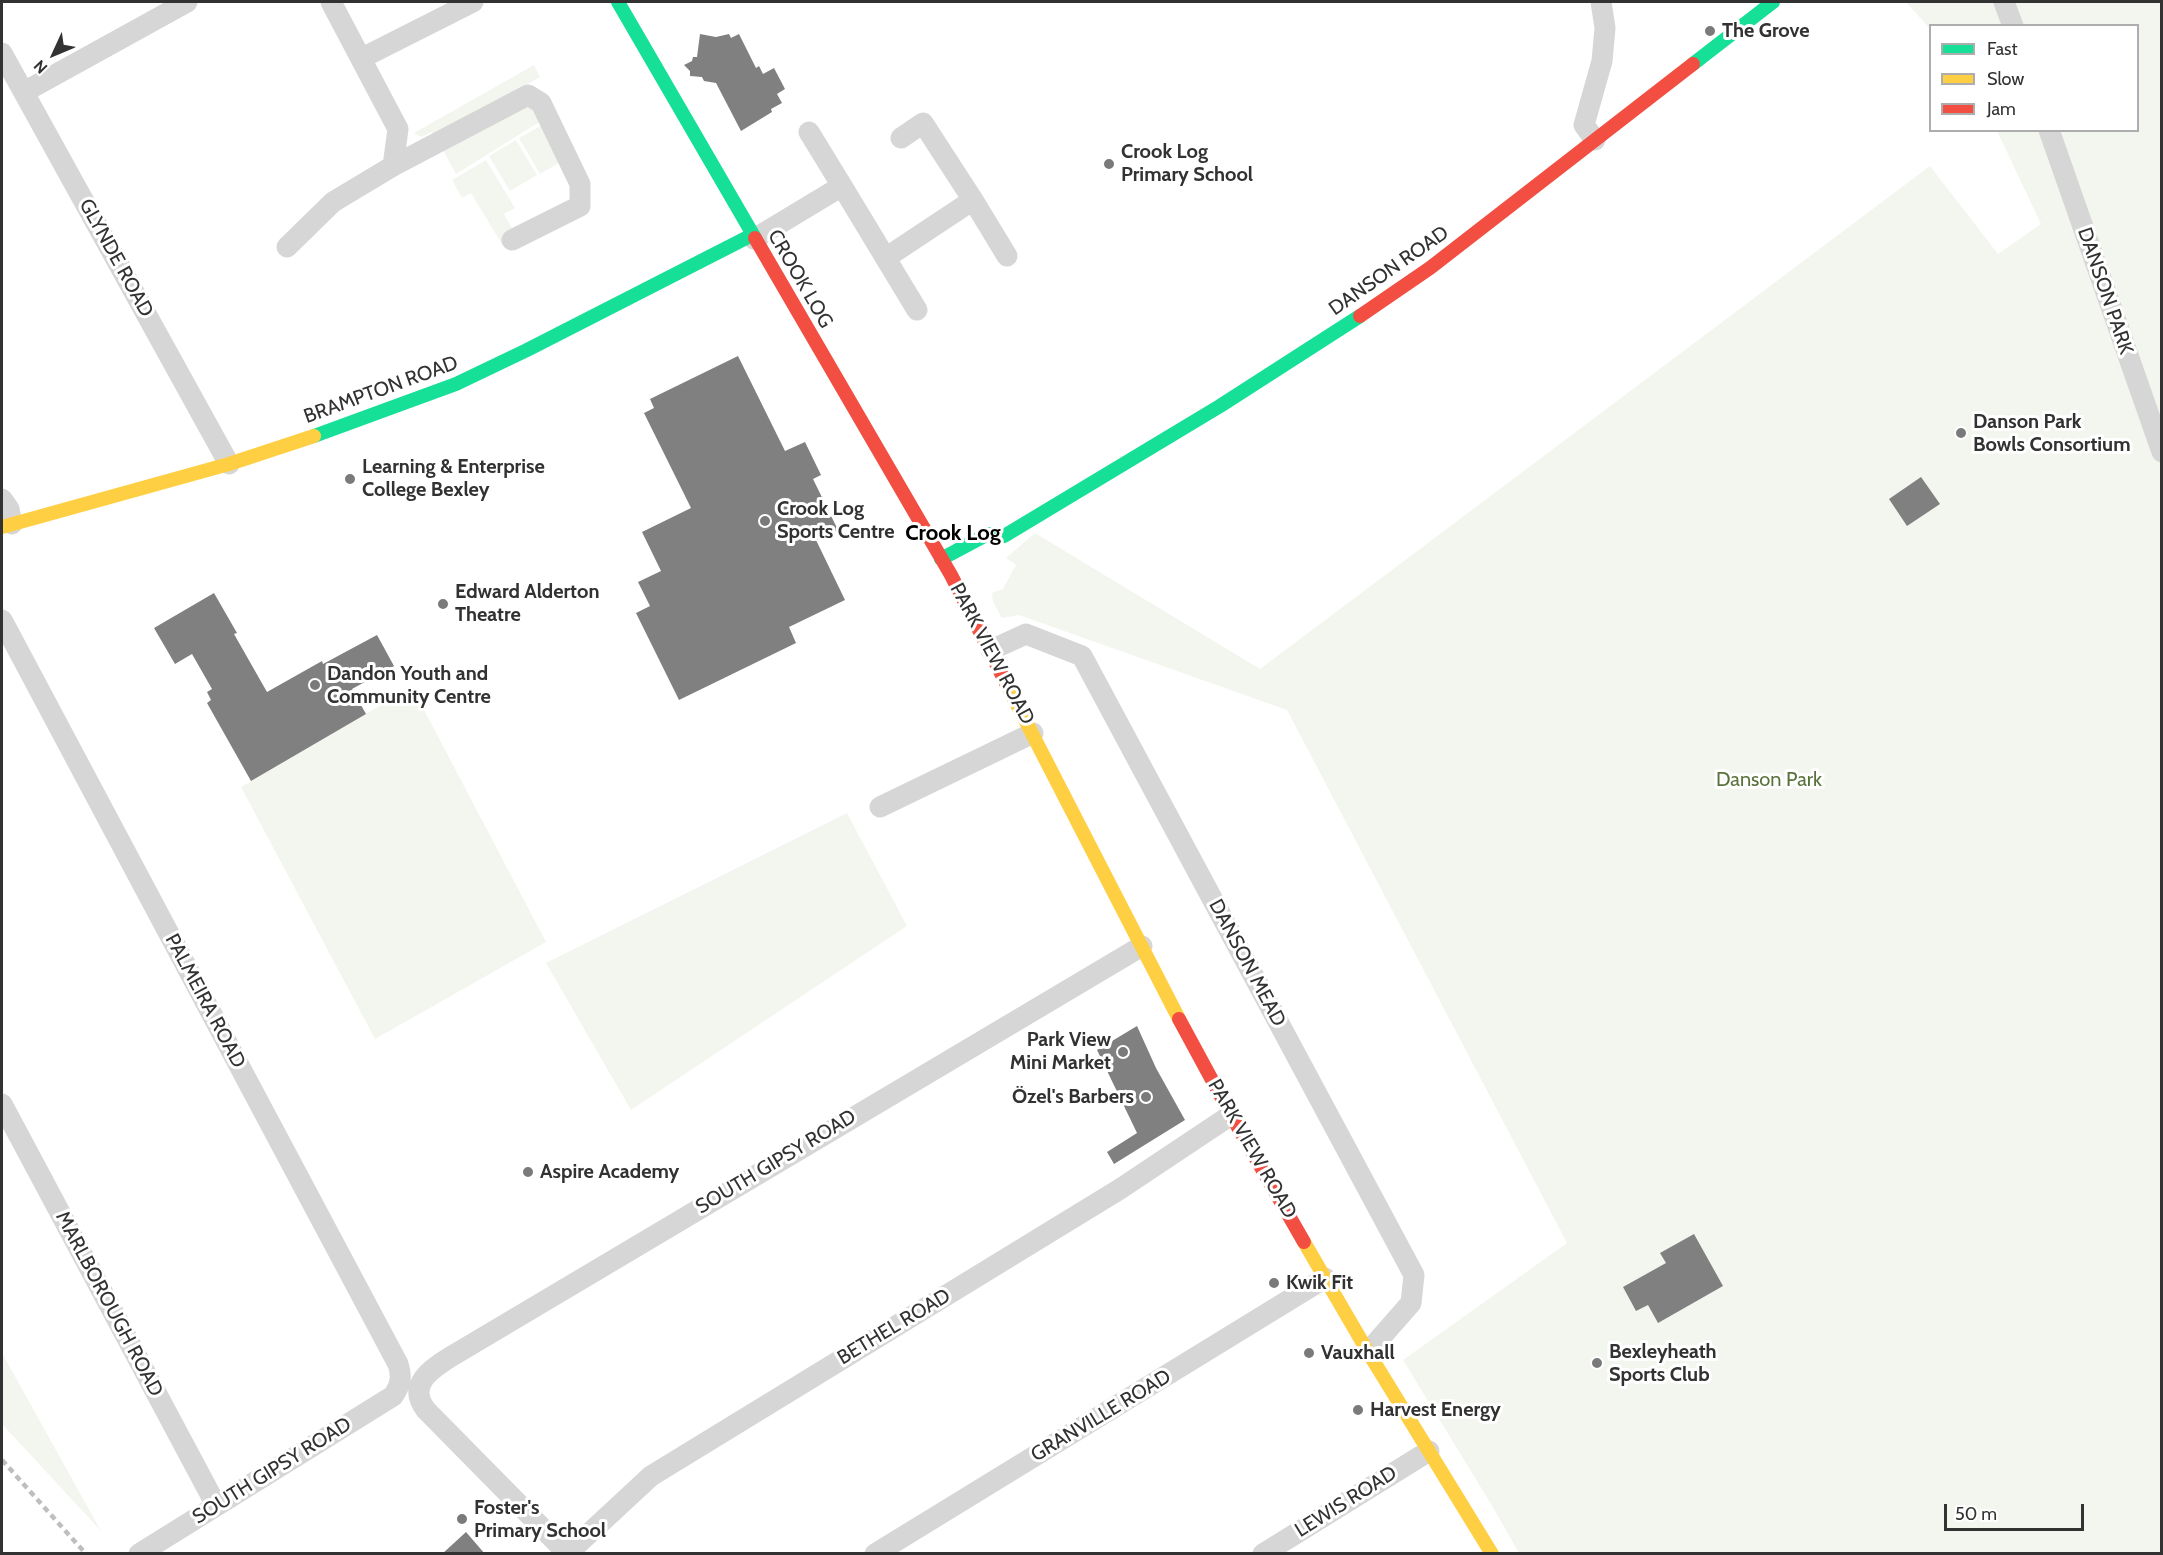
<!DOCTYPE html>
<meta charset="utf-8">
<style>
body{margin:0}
#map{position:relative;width:2163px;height:1555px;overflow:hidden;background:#fff;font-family:Cabin,sans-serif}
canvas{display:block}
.frame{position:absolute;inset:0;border:3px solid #323232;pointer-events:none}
.legend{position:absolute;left:1929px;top:24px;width:210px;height:108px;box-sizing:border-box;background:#fff;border:2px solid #adadad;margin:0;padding:8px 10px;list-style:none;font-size:18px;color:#323232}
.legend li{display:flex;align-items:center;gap:12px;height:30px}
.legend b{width:30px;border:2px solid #adadad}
.north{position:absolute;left:24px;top:24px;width:60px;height:60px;-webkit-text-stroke:4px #fff;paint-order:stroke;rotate:226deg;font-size:16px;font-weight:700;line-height:24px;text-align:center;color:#323232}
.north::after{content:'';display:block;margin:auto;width:21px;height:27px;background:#323232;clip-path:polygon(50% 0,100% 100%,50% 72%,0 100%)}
.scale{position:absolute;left:1944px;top:1504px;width:140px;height:27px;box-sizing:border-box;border:3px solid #323232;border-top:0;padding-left:8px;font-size:18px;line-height:21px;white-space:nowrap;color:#323232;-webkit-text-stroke:4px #fff;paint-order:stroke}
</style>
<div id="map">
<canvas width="2163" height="1555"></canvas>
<div class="frame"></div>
<ul class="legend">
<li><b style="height:8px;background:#16e098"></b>Fast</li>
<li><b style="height:8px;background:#ffcf43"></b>Slow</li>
<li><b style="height:8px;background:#f24e42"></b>Jam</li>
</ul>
<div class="north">N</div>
<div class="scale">50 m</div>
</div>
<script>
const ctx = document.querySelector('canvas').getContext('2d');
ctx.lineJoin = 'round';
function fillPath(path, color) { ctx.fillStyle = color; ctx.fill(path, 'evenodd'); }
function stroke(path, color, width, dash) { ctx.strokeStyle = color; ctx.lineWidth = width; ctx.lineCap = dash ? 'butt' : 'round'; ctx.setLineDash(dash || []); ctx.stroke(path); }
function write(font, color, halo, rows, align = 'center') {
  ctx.font = font + ' Cabin,sans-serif'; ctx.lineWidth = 6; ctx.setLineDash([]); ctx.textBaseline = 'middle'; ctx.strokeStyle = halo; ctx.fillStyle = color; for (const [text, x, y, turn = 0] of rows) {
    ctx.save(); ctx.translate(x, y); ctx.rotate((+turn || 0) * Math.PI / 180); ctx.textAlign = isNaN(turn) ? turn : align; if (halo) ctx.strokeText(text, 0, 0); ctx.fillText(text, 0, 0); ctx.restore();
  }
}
const green = new Path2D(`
 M1906 2H2161V1553H1519L1491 1504 1403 1360 1567 1243 1287 710 1019 615 1002 618 993 602 992 593 1003 589 1016 565 1006 558 1035 533 1260 669 1930 166 1998 254 2041 224 1997 131 2138 130V26H1930V29Z
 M534 65 540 77 435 137 432 132 421 137 414 133Z
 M524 106 536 111 541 121 456 174 443 150Z
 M542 125 562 161 540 174 519 138Z
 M516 140 537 175 510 191 489 156Z
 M486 160 515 208 504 214 512 228 503 234 509 243 503 246 471 193 462 198 452 180Z
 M412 687 546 942 375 1039 241 787Z
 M847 813 907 926 631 1110 546 963Z
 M2 1353 101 1531 2 1424Z`);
const building = new Path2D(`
 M700 34 716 37 729 34 731 38 739 34 756 68 759 66 763 74 774 68 785 89 777 94 782 103 771 109 772 112 741 131 716 83 704 81 702 77 690 76V71L684 65 692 61 693 57H697Z
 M738 356 785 451 805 442 821 475 813 479 838 530 816 540 845 600 789 627 796 643 679 700 636 613 650 606 638 582 661 571 642 532 691 508 644 413 654 408 650 399Z
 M1921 477 1940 504 1907 526 1889 499Z
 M214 593 237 633 234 634 267 692 322 661 323 664 377 635 394 666 352 689 366 714 251 781 207 703 211 700 207 692 212 689 192 654 175 664 154 628Z
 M1137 1026 1156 1068 1185 1120 1114 1164 1107 1152 1137 1133 1097 1050Z
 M1694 1234 1723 1286 1658 1323 1648 1305 1636 1311 1623 1287 1666 1263 1660 1253Z
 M466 1532 485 1554H442Z`);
const street = new Path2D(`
 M2004 2 2013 26
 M2 53 229 464
 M362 58 473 2
 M24 92 187 2
 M2049 130 2162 452
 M809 132 842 186
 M1595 140 1584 125 1602 61 1605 28 1601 2
 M393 166 528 95 541 103 580 184V206L512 240
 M973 200 1007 256
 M754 239 842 186 917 310
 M287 247 333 202 393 166 398 129 331 2
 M887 257 973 200 923 123 901 138
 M2 499 9 509 12 524
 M2 620 398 1364C402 1376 401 1385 393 1396L139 1554
 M991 650 1026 634 1082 656 1414 1275 1411 1303 1368 1352
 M880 807 1033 733
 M2 1104 216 1505
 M568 1553 651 1476 1120 1189 1231 1115
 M568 1554 426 1410C406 1384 433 1368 452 1356L1142 946
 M875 1554 1325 1278
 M1263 1554 1429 1451`);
const fast = new Path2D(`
 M618 2 755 238
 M1693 64 1773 2
 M314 436 456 384 527 350 752 235
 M941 559 988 534 1004 536 1220 406 1360 316`);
const slow = new Path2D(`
 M2 527 229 464 314 436
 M1006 683 1179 1019
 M1304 1242 1368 1352 1492 1554`);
const jam = new Path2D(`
 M755 238 951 575 1006 683
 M1360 316 1430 268 1693 64
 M1179 1019 1231 1115 1304 1242`);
const rail = new Path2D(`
 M2 1460 86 1554`);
const markers = [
 [1710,31,6,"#7a7a7a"],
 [1109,164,6,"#7a7a7a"],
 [1961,433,6,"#7a7a7a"],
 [350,479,6,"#7a7a7a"],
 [765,521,6,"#7a7a7a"],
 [443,604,6,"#7a7a7a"],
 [315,685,6,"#7a7a7a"],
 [1123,1052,6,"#7a7a7a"],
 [1146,1097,6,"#7a7a7a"],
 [528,1172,6,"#7a7a7a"],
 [1274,1283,6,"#7a7a7a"],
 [1309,1353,6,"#7a7a7a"],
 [1597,1363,6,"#7a7a7a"],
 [1358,1410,6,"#7a7a7a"],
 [462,1519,6,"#7a7a7a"]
];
const poiNames = [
 ["The Grove",1722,31],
 ["Crook Log",1121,152],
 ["Primary School",1121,175],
 ["Danson Park",1973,422],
 ["Bowls Consortium",1973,445],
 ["Learning & Enterprise",362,467],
 ["College Bexley",362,490],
 ["Crook Log",777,509],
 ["Sports Centre",777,532],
 ["Edward Alderton",455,592],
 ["Theatre",455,615],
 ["Dandon Youth and",327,674],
 ["Community Centre",327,697],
 ["Park View",1111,1040,"right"],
 ["Mini Market",1111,1063,"right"],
 ["Özel's Barbers",1134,1097,"right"],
 ["Aspire Academy",540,1172],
 ["Kwik Fit",1286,1283],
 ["Bexleyheath",1609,1352],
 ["Sports Club",1609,1375],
 ["Vauxhall",1321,1353],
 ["Harvest Energy",1370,1410],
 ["Foster's",474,1508],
 ["Primary School",474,1531]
];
const streetNames = [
 ["GLYNDE ROAD",116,258,61],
 ["DANSON ROAD",1389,271,-35],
 ["CROOK LOG",800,279,60],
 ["DANSON PARK",2105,291,71],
 ["BRAMPTON ROAD",381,390,-20],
 ["PARK VIEW ROAD",992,654,62],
 ["DANSON MEAD",1247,963,62],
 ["PALMEIRA ROAD",205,1001,62],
 ["PARK VIEW ROAD",1252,1149,60],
 ["SOUTH GIPSY ROAD",776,1162,-31],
 ["MARLBOROUGH ROAD",109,1304,62],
 ["BETHEL ROAD",894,1327,-31],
 ["GRANVILLE ROAD",1101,1416,-31],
 ["SOUTH GIPSY ROAD",272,1471,-32],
 ["LEWIS ROAD",1346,1502,-32]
];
const parkNames = [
 ["Danson Park",1769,780]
];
const quarterNames = [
 ["Crook Log",953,534]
];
fillPath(green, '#f3f6ee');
fillPath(building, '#808080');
stroke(street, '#d6d6d6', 21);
stroke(fast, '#16e098', 14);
stroke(slow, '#ffcf43', 14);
stroke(jam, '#f24e42', 14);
stroke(rail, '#bebebe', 4.5, [6, 4.5]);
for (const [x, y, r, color] of markers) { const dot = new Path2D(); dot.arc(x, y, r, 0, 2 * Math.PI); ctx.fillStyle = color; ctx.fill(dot); stroke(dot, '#fff', 2); }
write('bold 20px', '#323232', '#fff', poiNames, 'left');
write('20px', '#323232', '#fff', streetNames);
write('20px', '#5a723c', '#fff', parkNames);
write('bold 22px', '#000', '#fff', quarterNames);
</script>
